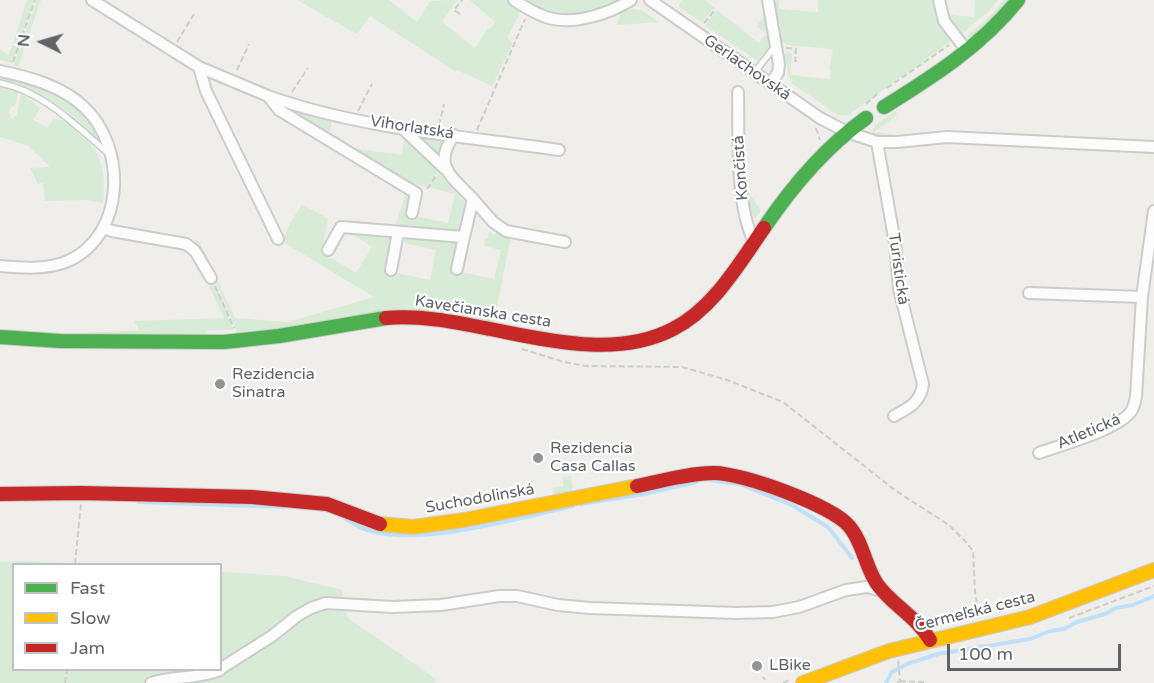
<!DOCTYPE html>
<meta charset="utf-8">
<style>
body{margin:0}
#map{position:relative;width:1154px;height:683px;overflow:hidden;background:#efeeea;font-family:"Varela Round",sans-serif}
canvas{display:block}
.legend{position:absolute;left:12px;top:563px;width:210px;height:108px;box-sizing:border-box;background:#fff;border:2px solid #bfc1c3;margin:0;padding:8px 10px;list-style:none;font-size:18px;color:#5f6368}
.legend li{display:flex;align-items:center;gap:12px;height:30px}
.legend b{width:30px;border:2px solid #bfc1c3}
.north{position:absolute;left:12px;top:12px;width:60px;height:60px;-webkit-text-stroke:4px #fff;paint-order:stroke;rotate:275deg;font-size:16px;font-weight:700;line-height:24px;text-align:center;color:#5f6368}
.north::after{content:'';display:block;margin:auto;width:21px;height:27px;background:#5f6368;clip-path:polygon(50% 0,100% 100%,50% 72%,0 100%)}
.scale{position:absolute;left:947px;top:644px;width:174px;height:27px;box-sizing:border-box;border:3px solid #5f6368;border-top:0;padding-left:8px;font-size:18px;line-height:21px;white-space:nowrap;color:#5f6368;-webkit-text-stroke:4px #fff;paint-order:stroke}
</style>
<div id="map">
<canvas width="1154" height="683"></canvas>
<ul class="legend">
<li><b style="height:8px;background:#4caf50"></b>Fast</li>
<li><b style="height:8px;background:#ffc107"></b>Slow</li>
<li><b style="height:8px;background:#c62828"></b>Jam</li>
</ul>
<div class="north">N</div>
<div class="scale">100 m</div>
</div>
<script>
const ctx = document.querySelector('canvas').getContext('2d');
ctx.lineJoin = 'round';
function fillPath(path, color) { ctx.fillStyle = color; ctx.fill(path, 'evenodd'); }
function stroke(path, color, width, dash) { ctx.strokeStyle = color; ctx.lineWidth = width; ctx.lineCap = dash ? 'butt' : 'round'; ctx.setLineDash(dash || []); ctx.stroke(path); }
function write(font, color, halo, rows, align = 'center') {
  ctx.font = font + ' "Varela Round",sans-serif'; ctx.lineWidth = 4.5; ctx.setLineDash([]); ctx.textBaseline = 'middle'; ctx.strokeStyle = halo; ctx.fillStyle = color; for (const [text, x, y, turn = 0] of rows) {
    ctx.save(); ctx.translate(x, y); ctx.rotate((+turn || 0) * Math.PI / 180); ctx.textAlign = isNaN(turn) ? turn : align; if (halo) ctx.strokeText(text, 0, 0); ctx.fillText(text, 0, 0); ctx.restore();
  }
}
const green = new Path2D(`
 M27 0H34L12 63 0 60V50L9 55Z
 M37 0H41L18 67 13 66Z
 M297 0H389L417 22 430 1 457 0 442 22 475 48 488 28 490 29 495 22 470 0H506L519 8V15L507 38 513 43 492 86 457 70 456 72 370 16 357 34Z
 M520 0H619C609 12 566 20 550 15 540 11 530 5 520 0Z
 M682 0H705L715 8 701 22 679 7V4Z
 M773 0H779V9L818 12V0H936L953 40 848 115H838L791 83 784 54 788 52 792 54 790 75 830 79 831 70H829L833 49 788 45 782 42Z
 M975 0H998L989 11 959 36 948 17 951 15 974 17Z
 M1003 0H1009C1000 12 979 40 964 38L992 14Z
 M630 9 641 10 659 22 617 25 621 12Z
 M717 10 759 43 766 34 756 26 766 14 772 47 758 61 707 27 706 23Z
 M0 76C30 84 72 93 91 121 94 126 97 132 100 138L97 139 95 138C70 110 37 87 0 79Z
 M0 86 18 91 15 107 12 106 8 114 11 115V118L13 119 14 116H17L21 93 40 108 33 120 48 128 53 119 65 120C98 150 106 155 103 203L86 200 45 201 43 183 38 184 30 168 50 167 29 146 0 137Z
 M283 108 332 119 330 134 340 138V141L345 142 344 144 350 145V148L402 155 404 138C420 144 429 157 440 169L426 187 405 182Z
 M895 111 897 115 874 132 898 135 899 138C889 138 879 141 872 134L874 126Z
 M420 136 446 139 439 160 420 137Z
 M439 173 466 204 462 225 456 231 394 228 406 194 378 177 379 175 408 193 409 199 406 214 448 223 455 194 428 187Z
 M746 188 761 211 755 219 749 207Z
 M302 204 328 219 322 252 356 273 372 247 349 232 390 235 393 240 387 271 430 280 436 250 408 244 404 242 405 236 456 241 458 246 452 270 494 279 501 250 484 246 485 238H488L489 231 495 235 498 230 511 236 494 322 399 310 341 317 282 328 237 332 222 296 198 248 117 228 199 241 235 318 288 322 374 297 285 243C283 230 296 215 302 204Z
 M198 276C219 278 227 313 234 330H206L205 334 83 333 139 330 134 321 224 318 205 278Z
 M571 476 573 493 555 495 552 488 563 487V477Z
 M28 561 84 564H14V670H220L221 572 285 576 342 590 343 606 348 618 436 679 434 683H0V562Z`);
const stream = new Path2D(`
 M710 480 739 484 792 505 828 527 852 558
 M139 502 284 507
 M581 504 644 494 697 482
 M347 520C353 523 360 528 367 530 422 547 517 518 573 506
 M886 683 892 672 907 664 938 654 1030 639 1050 631 1064 629 1077 622 1105 614 1116 608 1133 605 1154 596`);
const path = new Path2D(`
 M460 14 454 10 462 0
 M704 23 715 10
 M177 42 194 14
 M786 48 796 49 795 61H800
 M13 62 35 0
 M237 70 249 44
 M887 88 949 45
 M292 92 308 68
 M866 104 877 94
 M358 111 372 84
 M439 125 444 104
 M816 128 820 140
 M477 130 525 19
 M427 189 437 174
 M215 286 234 328
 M522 349 564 362 586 366 682 367 727 380 783 402 896 491 949 525 965 541 973 551 975 591 979 618
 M75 564 81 504
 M1069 618 1154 586
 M763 677 765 680
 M900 681 924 682
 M65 683 67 670
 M783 683 791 679
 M897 683 900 681 898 660`);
const lane = new Path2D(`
 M754 73 776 45
 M0 83C44 92 75 125 108 153`);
const street = new Path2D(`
 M92 0 199 67 268 96 279 110 416 193 412 213
 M514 0C526 8 539 16 553 19 578 24 610 13 631 0
 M650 0 820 118 847 132 877 142H897L947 137 1154 147
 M768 0 779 64 778 73 770 84
 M939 0 944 21 967 51
 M199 67 206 91 278 239
 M0 71C29 77 62 86 84 107 127 147 126 235 68 261 48 270 22 268 0 266
 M738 92C739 135 735 203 754 242
 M268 96C361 129 462 136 559 150
 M403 129 445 169
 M877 142 895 243 899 289 923 384C921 402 909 408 894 416
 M473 199 493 222 506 231 565 242
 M104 228 112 231 186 244 195 251 211 278
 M328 250 341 227 464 237 473 199C452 177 432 166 454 135
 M457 269 464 237
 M391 270 398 232
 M1029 293 1142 297
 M1039 453C1060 445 1121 429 1132 410 1134 406 1135 401 1136 397L1142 297 1154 211
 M220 669 272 636 297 616 311 608 326 603 392 607 441 605 499 596H517L558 605 590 608 737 613 773 612 799 607 846 590 867 587 882 591
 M151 683C173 675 195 680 220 670`);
const fast = new Path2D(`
 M884 107C934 76 981 46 1018 0
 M764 228C791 188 827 146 866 118
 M0 337 60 341 224 342 279 336 386 318`);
const slow = new Path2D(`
 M380 524 413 527 464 520 637 486
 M803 683 889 651 1030 617 1154 570`);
const jam = new Path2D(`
 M386 318C421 315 455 322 490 329 547 340 618 358 673 329 713 309 739 264 764 228
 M637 486C662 481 689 473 714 473 742 473 831 505 849 526 863 542 865 566 877 584 892 605 917 617 930 640
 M0 494 81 493 252 497 327 504 380 524`);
const markers = [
 [220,384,6,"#919496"],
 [538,458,6,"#919496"],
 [757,666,6,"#919496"]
];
const streetNames = [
 ["Gerlachovská",747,68,35],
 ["Vihorlatská",412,128,9],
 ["Končistá",741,168,-94],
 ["Turistická",898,269,82],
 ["Kavečianska cesta",483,312,9],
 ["Atletická",1089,432,-23],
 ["Suchodolinská",480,499,-10],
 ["Čermeľská cesta",975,612,-14]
];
const poiNames = [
 ["Rezidencia",232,375],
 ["Sinatra",232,393],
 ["Rezidencia",550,449],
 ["Casa Callas",550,467],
 ["LBike",769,666]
];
fillPath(green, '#d8ebd6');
stroke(stream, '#bfe0f9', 4);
stroke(lane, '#cbcccc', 8);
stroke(street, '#cbcccc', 14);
stroke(fast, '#cacacb', 16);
stroke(slow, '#cacacb', 16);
stroke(jam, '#cacacb', 16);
stroke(path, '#cacfcc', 2, [6, 3]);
stroke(lane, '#fdfcfc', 5);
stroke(street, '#fdfcfc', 10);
stroke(fast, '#4caf50', 14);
stroke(slow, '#ffc107', 14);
stroke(jam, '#c62828', 14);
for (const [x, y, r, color] of markers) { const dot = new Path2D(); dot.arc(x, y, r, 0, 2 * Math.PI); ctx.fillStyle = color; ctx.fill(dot); stroke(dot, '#fff', 2); }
write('16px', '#5f6368', '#fff', streetNames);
write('16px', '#5f6368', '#fff', poiNames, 'left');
</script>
